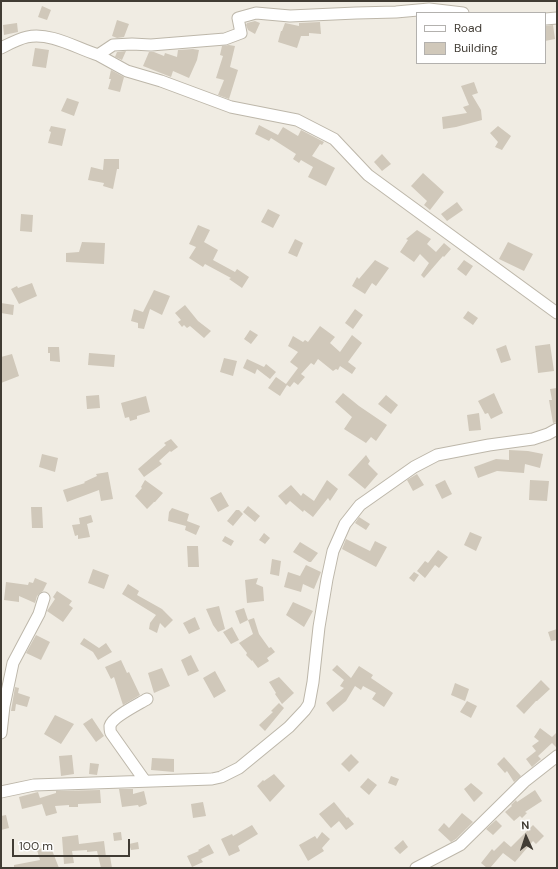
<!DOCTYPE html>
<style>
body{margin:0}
#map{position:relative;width:558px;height:869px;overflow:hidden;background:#f0ece3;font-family:"DM Sans",sans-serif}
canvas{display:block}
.frame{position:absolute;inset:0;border:2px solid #413c34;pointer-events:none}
.legend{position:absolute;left:416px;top:12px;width:130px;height:52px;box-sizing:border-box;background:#fff;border:1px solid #b3b1ae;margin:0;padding:5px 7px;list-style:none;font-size:12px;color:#413c34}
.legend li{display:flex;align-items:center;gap:8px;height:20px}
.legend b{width:20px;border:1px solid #b3b1ae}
.north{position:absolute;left:506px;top:817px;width:40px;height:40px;-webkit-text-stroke:3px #fff;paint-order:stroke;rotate:357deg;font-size:11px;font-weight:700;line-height:16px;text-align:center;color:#413c34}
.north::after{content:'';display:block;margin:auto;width:14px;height:18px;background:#413c34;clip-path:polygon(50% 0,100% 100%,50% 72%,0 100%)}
.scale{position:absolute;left:12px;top:839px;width:118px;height:18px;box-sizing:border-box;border:2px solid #413c34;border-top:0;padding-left:5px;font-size:12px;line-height:14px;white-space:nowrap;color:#413c34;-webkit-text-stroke:3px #fff;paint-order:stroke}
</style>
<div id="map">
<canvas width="558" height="869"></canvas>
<div class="frame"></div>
<ul class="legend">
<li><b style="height:5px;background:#fff"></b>Road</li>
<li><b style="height:11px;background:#d0c8ba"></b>Building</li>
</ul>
<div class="north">N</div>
<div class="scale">100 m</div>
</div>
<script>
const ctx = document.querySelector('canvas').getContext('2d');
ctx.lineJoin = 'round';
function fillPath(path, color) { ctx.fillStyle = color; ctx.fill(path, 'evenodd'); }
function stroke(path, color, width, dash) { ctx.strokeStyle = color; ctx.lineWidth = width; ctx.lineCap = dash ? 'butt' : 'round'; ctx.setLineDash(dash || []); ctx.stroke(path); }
const building = new Path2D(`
 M42 6 51 10 47 20 38 17Z
 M117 20 129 24 124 37 117 38 112 36Z
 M255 21 260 23 255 34 248 30 246 25 247 23Z
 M320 22 321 34 309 33V36H301L297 48 278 42 281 31H282L285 23 299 26V23Z
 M17 23 18 32 4 35 3 25Z
 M553 25 555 39 545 41V26Z
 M229 45 235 46 230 67 238 70 229 99 218 95 224 80 216 78 223 56 220 55 222 46Z
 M35 48 49 50 46 68 32 66Z
 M193 49 199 50 197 60 189 78 173 71 171 77 143 66 149 52H154L164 56 165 53 177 57 178 50Z
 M126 51 122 60 115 57 117 52Z
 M111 70 124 77 120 92 108 89 111 79H109Z
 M474 82 478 93 472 95 481 110 482 120 456 127 443 129 442 117 467 113 463 107 469 105 461 86Z
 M67 98 79 102 74 116 61 111Z
 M259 125 278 135 283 127 298 136 301 130 324 142 322 145 320 144 312 156 335 168 326 186 308 177 313 167 301 160 299 163 293 159 296 154 271 138 269 141 255 134Z
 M51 126 66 129 62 146 48 143 51 132 49 131Z
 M498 126 511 136 502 150 495 147 498 142 490 133Z
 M382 154 391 164 382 171 374 162Z
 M104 159H119V169H117L113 189 103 186 104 183 88 180 91 167 103 170Z
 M423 173 444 192 430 210 424 205 427 201 411 186Z
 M457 202 463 210 447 221 441 214Z
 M268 209 280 215 273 228 261 222Z
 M21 214 33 215 32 232 20 231Z
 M198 225 210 230 204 242 218 250 213 260 235 272 237 269 249 277 242 288 229 279 231 278 205 264 203 267 189 258 196 247 189 244Z
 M417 230 431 239 427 244 436 252 444 243 451 249 444 257 443 256 424 278 421 275 429 263 420 254 414 262 400 252 408 240 406 239Z
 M295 239 303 243 297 257 288 253Z
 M82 242 105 243 104 264 66 262V253L79 252Z
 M508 242 533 254 524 271 499 259Z
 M375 260 389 268 376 286 372 283 365 294 352 286 357 277 359 279Z
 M464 260 473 266 466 276 457 269Z
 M32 283 37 296 19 304 11 289 17 286 18 288Z
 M154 290 170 296 162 315 150 309 144 329 138 328V323L131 321 134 309 143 312Z
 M1 303 14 305 13 315 1 313Z
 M185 305 198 321 211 331 204 338 190 326 187 328 184 325 182 327 178 322 181 320 175 313Z
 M355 309 363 315 353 329 345 323Z
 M468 311 478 318 473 325 463 318Z
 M320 326 335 337 330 343 340 352 352 335 362 343 348 362 356 368 352 374 340 366 338 370 336 369 333 371 318 359 314 365 311 363 301 374 305 377 298 385 294 382 290 387 287 385 280 396 268 388 276 377 286 384 298 368 290 362 298 352 288 346 293 336 303 342 305 340 308 342Z
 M250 330 258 335 251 344 244 339Z
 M550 344 554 371 538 373 535 346Z
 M506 345 511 360 501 363 496 349Z
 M48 347H59L60 362 50 361V353H48Z
 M89 353 115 355 114 367 88 365Z
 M12 354 19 376 1 383V357Z
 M224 358 237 361 233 376 220 372Z
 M247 359 264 367 266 364 276 372 270 379 257 369 255 374 243 368Z
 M557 388V422L553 423 549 400H552L550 389Z
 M343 393 359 406 387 425 376 441 371 437 366 443 344 429 352 417 335 402Z
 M494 393 503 413 491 419 488 413 485 414 478 401Z
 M99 395 100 408 87 409 86 396Z
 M386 395 398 405 391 414 378 404Z
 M146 396 150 412 137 416V419L130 421 129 417 125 418 121 403Z
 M479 413 481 430 469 431 467 415Z
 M171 439 178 447 171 452 170 451 159 461 162 464 144 477 138 469 160 450 166 445 164 443Z
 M509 450 528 451 543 454 540 468 525 464 524 473 497 471 478 478 474 467 496 459 509 460Z
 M42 454 58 458 55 472 39 467Z
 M366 455 370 461 368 464 378 474 365 489 348 475Z
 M108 472 113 499 101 501 99 490 67 502 63 490 85 483 84 482 97 476 96 474Z
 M417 474 424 485 413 491 407 480Z
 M145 480 163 493 155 502H154L147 509 135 496 142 488 141 487Z
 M327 480 338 489 330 501 328 498 313 517 304 510 303 512 290 501 286 505 278 496 291 485 301 496 303 493 314 501Z
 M445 480 452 494 442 499 435 485Z
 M530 480 549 481 547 501 529 500Z
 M221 492 229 506 218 512 210 498Z
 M248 506 260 516 255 522 243 512Z
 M31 507H42L43 528H32Z
 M172 508 189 514 187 521 200 526 196 535 185 530 186 526 168 521 169 512Z
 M236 510H239L243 514 233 526 227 521Z
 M91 515 93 522 87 524 90 537 78 539V535L75 536 72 525 80 524 79 518Z
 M359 517 370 524 366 530 355 523Z
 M470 532 482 537 476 551 464 545Z
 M264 533 270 538 265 544 259 540Z
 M225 536 234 541 231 546 222 541Z
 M346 539 370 551 375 541 387 547 376 567 342 549Z
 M300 542 318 553 311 562H309L293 552Z
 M187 546H198L199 567H188Z
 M438 550 448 557 439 568 435 565 425 578 417 571 425 561 428 563Z
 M272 559 281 561 279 576 270 574Z
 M306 565 321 572 314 589 303 584 301 592 284 587 288 572 300 576Z
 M93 569 109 575 104 589 88 583Z
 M414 572 419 575 414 582 409 578Z
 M35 578 47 583 43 591 40 593 37 596 35 603 19 596V602L4 600 6 582 28 585 29 582 33 583Z
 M258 578 256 584 263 587 264 601 247 603 245 580Z
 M128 584 139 591 137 595 162 609 173 620 165 628 160 623 157 633 149 629 150 623 156 615 122 594Z
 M57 591 72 601 69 605 73 608 63 622 47 611 55 599 53 597Z
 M293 602 313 611 304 627 286 615Z
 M219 606 225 629 218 632 213 625 206 609Z
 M244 608 248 620 254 618 259 634 269 648 271 647 275 652 267 658 269 661 258 668 252 660V661L246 655 247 653 239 643 253 634 248 620 240 624 235 611Z
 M195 617 200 629 189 634 183 623Z
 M232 627 239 640 231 644 223 632Z
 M557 629V640L551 641 548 632Z
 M36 635 50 642 41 660 26 653Z
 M84 638 99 648 106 643 112 652 98 660 93 652 80 644Z
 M191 655 199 671 188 676 181 660Z
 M121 660 127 673 129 672 140 695 123 705 114 677 111 679 105 667Z
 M337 665 351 678 359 666 373 675 371 678 393 693 384 707 372 699 376 693 363 686 361 690 355 686 346 701 333 712 326 703 344 688 340 686 344 680 332 670Z
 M162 668 170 686 154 693 148 673Z
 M215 671 226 691 214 698 203 678Z
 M279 677 294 693 282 704 275 694 276 693 269 682Z
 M541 680 550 689 537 701H536L524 714 516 706Z
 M455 683 469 689 465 701 451 695Z
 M15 687 19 688 18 693 30 697 27 707 16 704 15 711H11Z
 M467 701 477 706 471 718 460 712Z
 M279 703 284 708 265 731 259 725 273 712 271 711Z
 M55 715 74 724 61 744 44 734Z
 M92 718 104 736 96 742 83 724Z
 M540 728 552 737 557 732V748L552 743 538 756 541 759 532 767 526 759 536 751 532 746 539 741 534 737Z
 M351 754 359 762 349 772 341 764Z
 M72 755 74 774 61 776 59 756Z
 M504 757 521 776 514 782 507 771 505 773 497 764Z
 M152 758 174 759V772L151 770Z
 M90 763 99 764 97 775 89 774Z
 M274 774 285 786 270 802 257 786 263 780 264 781Z
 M391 776 399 779 396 786 388 783Z
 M368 778 377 785 369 795 360 787Z
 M471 783 483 793 474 802 464 789Z
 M119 789H133V794L144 791 147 804 139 807 138 805 122 807Z
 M100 790 101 803 78 804V807H69V805L55 806 57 813 46 816 42 804 22 809 19 797 38 792 40 798 56 793V791Z
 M535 790 542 801 525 812 527 813 522 818 520 816 514 821 505 812 512 806 511 805 516 800 517 802Z
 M203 802 206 816 193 818 191 804Z
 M334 802 347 818 348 817 354 824 346 830 339 821 331 828 319 814Z
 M462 813 473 822 456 839 451 842 438 830 444 823 449 828Z
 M6 815 9 828 1 830V816Z
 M496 820 502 826 493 835 486 829Z
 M252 825 258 834 238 846 240 851 229 856 221 839 232 834 233 836Z
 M533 825 544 836 536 844 533 841 515 862 503 853 490 868H487L481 863 492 849 494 851 504 841 511 847Z
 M121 832 122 840 114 841 113 833Z
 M322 832 330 839 322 848 324 851 308 861 299 845 315 836 317 839Z
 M78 835 79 844 104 841 106 857 110 856 112 868H101L97 851 87 852V850L72 851 74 863 64 864 62 837Z
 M403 840 408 847 400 854 394 848Z
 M138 842 139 849 131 850 129 844Z
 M209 844 214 853 201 859 203 862 192 867 187 856 199 851 198 850Z
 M50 845 59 868H14V865L40 860 37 850Z`);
const minor = new Path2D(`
 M545 19 557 18
 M1 48C9 44 18 39 27 37 51 32 76 48 98 55L113 45 132 44 151 45 225 39 241 33 238 18 256 13 290 16 356 13 396 12 429 9 463 13
 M98 55 127 71 161 81 231 107 297 120 334 139 368 175 557 313
 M1 733 4 706 13 663 39 614 44 598
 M145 781 111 733C110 732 110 728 110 726 112 717 139 704 147 699
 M1 792 34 785 212 779 221 777 239 768 289 727 305 710 309 704 313 682 319 627 327 579 333 551 345 524 360 505 414 467 437 455 489 445 533 439 548 434 557 429
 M416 868 460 845 524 782 557 756`);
fillPath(building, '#d0c8ba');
stroke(minor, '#bdb7aa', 13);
stroke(minor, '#fff', 11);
</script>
